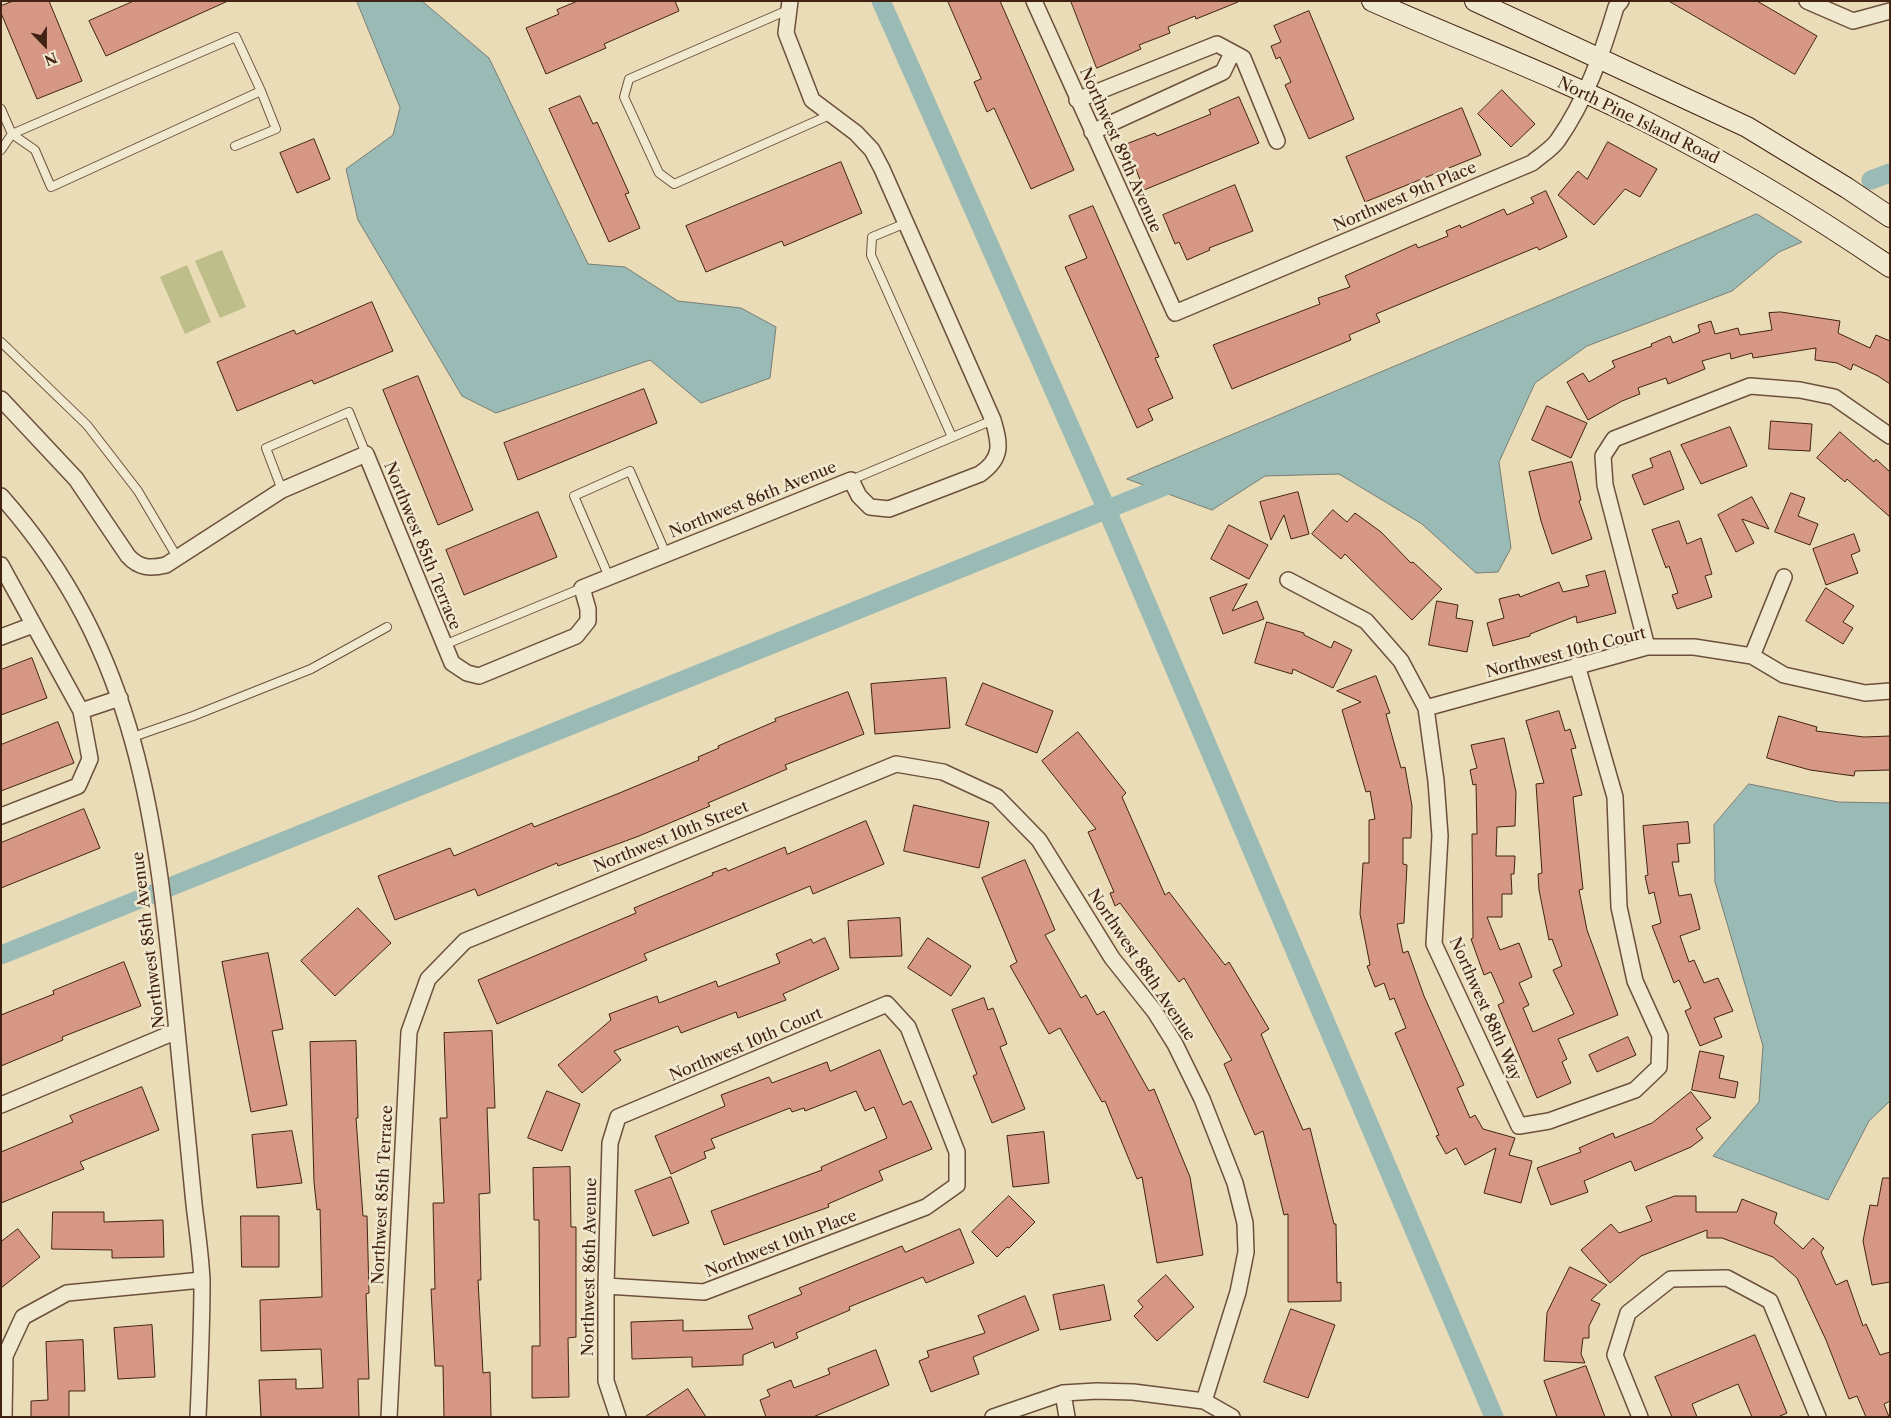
<!DOCTYPE html>
<style>
body{margin:0}
#map{position:relative;width:1891px;height:1418px;overflow:hidden;background:#eadcb6;font-family:"Libre Caslon Text",serif}
canvas{display:block}
.frame{position:absolute;inset:0;border:2px solid #422213;pointer-events:none}
.north{position:absolute;left:20px;top:20px;width:50px;height:50px;-webkit-text-stroke:4px #f1e8d0;paint-order:stroke;rotate:158deg;font-size:14px;font-weight:700;line-height:20px;text-align:center;color:#422213}
.north::after{content:'';display:block;margin:auto;width:18px;height:22px;background:#422213;clip-path:polygon(50% 0,100% 100%,50% 72%,0 100%)}
</style>
<div id="map">
<canvas width="1891" height="1418"></canvas>
<div class="frame"></div>
<div class="north">N</div>
</div>
<script>
const ctx = document.querySelector('canvas').getContext('2d');
ctx.lineJoin = 'round';
function fillPath(path, color) { ctx.fillStyle = color; ctx.fill(path, 'evenodd'); }
function stroke(path, color, width, dash) { ctx.strokeStyle = color; ctx.lineWidth = width; ctx.lineCap = dash ? 'butt' : 'round'; ctx.setLineDash(dash || []); ctx.stroke(path); }
function write(font, color, halo, rows, align = 'center') {
  ctx.font = font + ' "Libre Caslon Text",serif'; ctx.lineWidth = 5; ctx.setLineDash([]); ctx.textBaseline = 'middle'; ctx.strokeStyle = halo; ctx.fillStyle = color; for (const [text, x, y, turn = 0] of rows) {
    ctx.save(); ctx.translate(x, y); ctx.rotate((+turn || 0) * Math.PI / 180); ctx.textAlign = isNaN(turn) ? turn : align; if (halo) ctx.strokeText(text, 0, 0); ctx.fillText(text, 0, 0); ctx.restore();
  }
}
const green = new Path2D(`
 M222 250 246 307 220 318 195 261Z
 M187 265 211 322 185 334 160 277Z`);
const water = new Path2D(`
 M357 1H422L489 58 588 264 625 267 678 301 741 308 776 327 770 378 701 403 650 360 496 413 462 396 358 220 346 169 393 135 400 108Z
 M1757 214 1802 242 1779 252 1732 291 1587 346 1535 383 1499 462 1511 548 1498 572 1476 573 1422 524 1339 474 1265 476 1212 510 1127 479Z
 M1749 784 1838 802 1890 803V1101L1869 1121 1828 1200 1713 1156 1759 1102 1763 1046 1715 882 1714 825Z`);
const canal = new Path2D(`
 M881 1 1107 510 1494 1417
 M1871 180 1890 173
 M1 955 1180 480`);
const building = new Path2D(`
 M14 1H49L82 81 37 99 1 13V6Z
 M134 1H228L106 56 89 21Z
 M578 1H675L679 11 604 44 606 48 546 74 526 28 559 14 557 10Z
 M948 1H1000L1074 170 1031 189 994 108 987 112 974 82 981 79Z
 M1071 1H1238V2L1196 19 1195 16 1168 27 1170 33 1139 45 1141 49 1097 68Z
 M1669 1H1757L1817 36 1795 74Z
 M1309 11 1354 119 1309 139 1285 85 1291 82 1280 57 1276 59 1271 46 1281 42 1274 26Z
 M1502 90 1535 124 1511 147 1478 114Z
 M580 96 593 124 597 122 629 193 625 194 640 228 609 242 549 109Z
 M1239 97 1259 143 1144 190 1126 144 1155 133 1157 136 1211 114 1209 110Z
 M1462 108 1481 155 1365 202 1346 157Z
 M314 139 330 179 297 193 280 153Z
 M1608 142 1657 169 1640 197 1625 189 1594 225 1558 195 1578 171 1587 179Z
 M841 162 862 213 784 246 782 241 706 272 686 226Z
 M1235 185 1253 231 1209 248 1210 250 1187 260 1179 242 1175 244 1163 215Z
 M1546 191 1567 237 1539 250 1537 247 1376 314 1380 322 1349 335 1351 340 1232 389 1213 345 1320 304 1318 298 1350 287 1345 276 1416 244 1418 248 1448 236 1446 231 1460 225 1461 228 1504 209 1507 215 1534 203 1531 198Z
 M1093 206 1159 357 1155 358 1173 398 1148 409 1153 420 1137 428 1065 267 1087 258 1069 216Z
 M372 302 393 351 314 384 312 380 237 411 217 362 294 330 296 334Z
 M1781 312 1840 321 1838 333 1870 348 1876 335 1890 341V384L1878 376 1853 364 1851 370 1837 363 1815 360 1816 348 1753 358 1752 353 1731 359 1730 353 1702 361 1705 369 1668 384 1666 378 1638 388 1640 394 1622 401 1588 420 1567 382 1583 373 1589 382 1615 367 1612 361 1652 346 1651 344 1670 336 1673 343 1700 332 1698 325 1711 321 1715 334 1738 328 1740 335 1772 330 1769 313Z
 M418 376 473 510 438 525 383 390Z
 M644 389 657 423 518 480 504 443Z
 M1547 406 1587 423 1571 458 1532 440Z
 M1771 421 1812 424 1810 451 1769 449Z
 M1730 427 1747 466 1701 484 1681 445Z
 M1840 432 1874 462 1876 459 1890 472V517L1847 479 1845 482 1817 458Z
 M1670 451 1684 489 1644 505 1632 475 1653 467 1650 459Z
 M1572 462 1581 500 1579 501 1592 539 1552 554 1541 521 1529 472Z
 M1298 492 1309 534 1291 539 1284 515 1271 540 1260 502Z
 M1791 493 1805 498 1798 516 1818 524 1810 545 1775 532Z
 M1752 497 1769 529 1742 519 1754 543 1736 552 1718 515Z
 M1333 510 1347 522 1355 513 1381 532 1411 563 1413 562 1442 589 1412 620 1345 554 1341 559 1312 534Z
 M538 512 557 557 464 595 446 550Z
 M1679 521 1687 544 1701 538 1712 574 1705 576 1712 597 1677 609 1672 595 1678 593 1669 566 1666 568 1652 530Z
 M1229 525 1268 545 1249 579 1211 559Z
 M1854 534 1860 551 1851 555 1858 573 1826 585 1813 549Z
 M1605 571 1616 613 1577 623 1576 616 1530 634V636L1493 646 1487 623 1504 618 1499 599 1519 594 1520 597 1559 582 1563 592 1589 586 1586 576Z
 M1247 584 1232 611 1257 601 1264 619 1223 634 1210 598Z
 M1826 588 1854 606 1843 622 1853 628 1843 644 1806 621Z
 M1437 601 1458 605 1456 618 1473 621 1467 652 1429 645Z
 M1267 622 1304 633V635L1331 648 1334 641 1352 650 1333 688 1293 669 1292 674 1255 663Z
 M32 658 47 698 1 715V670Z
 M1376 676 1390 713 1386 714 1401 768 1405 767 1412 806 1411 838H1403V864L1407 865 1404 923 1397 924 1403 953 1408 951 1424 996 1464 1085 1457 1088 1470 1118 1475 1115 1483 1129 1515 1138 1509 1155 1532 1161 1521 1203 1484 1193 1496 1148 1465 1165 1456 1148 1446 1154 1436 1136 1439 1135 1395 1033 1406 1028 1394 998 1390 1000 1384 983 1375 987 1367 966 1370 965 1360 914 1363 863H1369V820L1375 819 1370 791 1366 792 1342 710 1361 702 1337 691Z
 M946 678 950 728 875 734 871 684Z
 M983 683 1053 711 1037 753 966 725Z
 M848 692 864 734 785 765 787 769 708 803 710 806 639 836 558 866 557 863 478 896 475 889 395 920 378 876 450 848 454 856 532 823 534 827 617 794 699 760 698 757 719 748 718 746 776 721 775 719Z
 M1559 711 1565 731 1570 729 1576 748 1571 749 1582 795 1573 797 1583 889 1579 890 1587 930 1618 1015 1558 1039 1567 1059 1562 1062 1571 1083 1537 1098 1498 1005 1504 1002 1491 972 1484 975 1471 939 1473 938 1472 834H1477L1476 784 1473 785 1470 770 1477 768 1471 745 1504 738 1516 792 1515 826 1497 827 1496 856H1515L1514 874H1511L1512 894H1502V917H1487L1500 950 1519 943 1532 977 1519 983 1529 1005 1523 1008 1533 1032 1574 1014 1553 970 1562 966 1552 939 1549 940 1539 890 1538 874 1542 873 1536 784 1544 783 1526 721Z
 M1779 716 1817 727 1816 731 1864 737 1890 736V770L1855 771 1854 776 1810 770 1767 758Z
 M58 722 74 763 1 791V745Z
 M1078 732 1126 793 1122 797 1165 895 1169 892 1225 965 1229 962 1269 1029 1261 1034 1303 1130 1310 1128 1334 1224H1336L1337 1283 1341 1282V1301L1288 1302V1214L1284 1215 1263 1131 1255 1135 1224 1064 1232 1060 1184 978 1179 982 1120 903 1115 906 1110 893 1114 892 1088 832 1096 829 1042 761Z
 M914 805 989 822 979 868 904 851Z
 M84 809 100 848 1 888V843Z
 M866 821 884 864 813 894 810 886 730 919 644 954 647 960 497 1024 478 980 636 913 634 908 713 875 712 873 726 868 728 871 785 847 787 854Z
 M1688 822 1690 843 1677 844 1679 862H1672L1679 896 1691 894 1700 929 1680 936 1689 962 1694 960 1704 983 1718 978 1733 1011 1714 1018 1722 1037 1700 1046 1685 1011 1691 1008 1679 980 1674 983 1652 926 1661 923 1654 892 1649 894 1645 876 1648 875 1643 826Z
 M1025 860 1055 930 1045 935 1081 998 1086 995 1097 1015 1104 1011 1149 1091 1154 1089 1190 1177 1203 1255 1157 1263 1142 1177 1137 1179 1105 1101 1102 1102 1060 1028 1049 1034 1010 966 1017 962 982 878Z
 M358 908 391 943 335 996 301 961Z
 M900 918 902 956 850 958 848 921Z
 M825 938 839 969 783 994 786 1000 738 1018 736 1012 681 1033 678 1026 614 1051 621 1060 582 1093 558 1065 611 1020 609 1014 657 996 659 1003 716 981 718 987 780 963 776 954 811 939 813 943Z
 M928 938 971 966 951 996 908 968Z
 M268 953 283 1029 272 1031 287 1105 251 1112 222 962Z
 M124 962 141 1006 62 1037 63 1040 1 1066V1015L54 994 53 991Z
 M984 998 988 1010 993 1008 1007 1044 1000 1047 1025 1109 992 1123 973 1076 977 1074 952 1010Z
 M492 1031 495 1108H487L490 1193 479 1194 481 1280H478L483 1373 490 1372 491 1417H444L443 1366H435L431 1289H435L433 1203H444L440 1118H447L444 1033Z
 M1628 1037 1636 1055 1597 1072 1589 1055Z
 M356 1041 358 1118H356L363 1216H367L369 1293 366 1294 369 1379H358L359 1417H261L259 1380 296 1379V1389L323 1388 321 1349 261 1351 260 1300 322 1297 320 1209 317 1210 314 1182 310 1042Z
 M880 1050 903 1105 911 1101 932 1149 879 1171 883 1180 828 1204 829 1207 724 1245 711 1211 822 1170 821 1167 887 1138 874 1107 865 1111 856 1091 805 1111 804 1108 792 1112 790 1108 711 1139 715 1148 704 1152 706 1158 671 1174 655 1136 725 1106 721 1095 769 1077 772 1083 827 1062 830 1071Z
 M1700 1051 1724 1056 1719 1078 1738 1082 1735 1098 1692 1090Z
 M142 1087 159 1130 80 1162 84 1169 1 1203V1152L73 1122 70 1116Z
 M547 1091 580 1104 562 1151 528 1138Z
 M1691 1092 1711 1118 1696 1129 1703 1138 1691 1147 1635 1171 1631 1161 1584 1181 1588 1192 1551 1205 1537 1168 1581 1152 1579 1148 1613 1133 1615 1138 1652 1123Z
 M292 1131 302 1183 257 1188 252 1135Z
 M1044 1132 1049 1183 1013 1187 1007 1136Z
 M570 1167 571 1227H576V1337L568 1338 569 1397 532 1398V1346H540L539 1220H534L533 1168Z
 M671 1177 689 1223 653 1236 635 1191Z
 M1883 1178H1890V1282L1872 1285 1863 1241 1870 1205 1877 1206Z
 M1009 1196 1035 1222 1009 1248 1007 1247 997 1257 972 1232Z
 M1675 1196H1696V1212H1737L1742 1199 1777 1213 1774 1223 1803 1249 1813 1238 1824 1248 1821 1252 1836 1285 1847 1280 1863 1326 1866 1324 1880 1355 1890 1352V1401L1884 1404 1889 1417H1866L1857 1396 1849 1399 1826 1340 1797 1278 1773 1257 1722 1238H1707V1230L1641 1256 1610 1283 1581 1250 1611 1224 1619 1233 1652 1221 1646 1207Z
 M53 1212H104V1222L163 1220 164 1257 112 1258V1250L52 1249Z
 M241 1216H279V1267H242Z
 M18 1229 40 1257 1 1288V1242Z
 M960 1229 974 1263 926 1283 923 1277 849 1307 850 1310 796 1333 798 1338 775 1348 773 1342 743 1355V1365L692 1367V1357L632 1359 631 1322 683 1320V1331L753 1329 748 1316 802 1294 799 1288 902 1246 905 1252Z
 M1570 1267 1607 1285 1591 1300 1600 1304 1589 1326V1338H1583L1581 1354 1585 1363 1544 1361 1547 1313Z
 M1166 1275 1194 1307 1157 1341 1134 1316 1143 1307 1138 1301Z
 M1104 1285 1111 1320 1060 1330 1053 1295Z
 M1025 1296 1039 1330 973 1357 979 1374 931 1392 919 1361 929 1357 927 1351 985 1333 978 1316Z
 M1291 1309 1335 1325 1308 1398 1264 1382Z
 M152 1325 155 1377 118 1379 114 1328Z
 M1755 1335 1787 1413 1778 1417H1752L1738 1384 1692 1404 1697 1417H1672L1655 1377Z
 M83 1340 85 1391H69V1417H31V1401L48 1400 46 1342Z
 M876 1350 889 1385 813 1417H766L760 1400 770 1396 767 1390 791 1380 794 1388 830 1374 828 1369Z
 M1586 1366 1605 1417H1557L1544 1381Z
 M688 1389 706 1417H645Z`);
const lane = new Path2D(`
 M788 10 629 79 624 97 659 173 674 184 832 114
 M1 109 12 134 35 150 51 187 261 91 236 37 12 134 1 150
 M235 146 276 129 261 91
 M906 223 872 237 871 255 952 437
 M1 342 87 425 138 491 177 557
 M851 480 993 420
 M282 490 266 448 349 412 366 454
 M609 577 574 496 630 471 666 554
 M444 645 582 588
 M133 737 193 716 311 669 387 627`);
const street = new Path2D(`
 M1034 1 1175 313 1532 163C1540 156 1552 149 1558 140 1586 100 1602 54 1616 7L1621 1
 M1807 1 1853 21 1890 11
 M1077 100 1217 44 1243 58 1277 141
 M1092 132 1223 72 1232 53
 M1 399 76 479 128 556C139 568 150 569 166 565L282 490 366 454 452 663 467 673 479 676 576 636 588 621V609L582 588 851 480 859 496 870 507 889 509 980 474C1003 458 1000 444 993 420L882 169 872 150 856 133 812 100 786 33 790 1
 M1 496C147 660 158 843 179 1051 184 1102 189 1153 194 1204 197 1230 201 1256 202 1281 202 1326 200 1372 198 1417
 M1 565 81 711
 M1288 580 1366 621 1401 661 1426 708 1436 781 1440 836 1434 944 1519 1126 1549 1121 1635 1090 1659 1067 1660 1036 1635 981 1619 907 1615 797 1577 665
 M1 637 33 625
 M1647 647 1605 485 1603 456 1614 439 1750 386 1800 390 1834 397 1890 436
 M1752 656 1784 577
 M1426 708 1647 647H1694L1752 656 1784 675 1865 693 1890 691
 M1 816 78 786 90 759 81 711 120 698
 M1 1105 177 1031
 M606 1286 704 1292 926 1207 957 1185V1152L908 1027 887 1004 618 1117 610 1143 606 1286V1381L618 1417
 M1063 1393 1067 1417
 M4 1417 5 1356 23 1317 67 1293 202 1280
 M389 1417 409 1032 428 979 465 941 896 764 943 772 997 797 1039 840 1112 958 1155 1012 1175 1044 1202 1099 1235 1183 1245 1223 1246 1252 1238 1292 1204 1401
 M993 1417 1063 1393 1097 1391 1133 1392 1204 1401 1232 1417
 M1640 1417 1615 1355 1628 1313 1671 1279 1727 1278 1770 1301 1818 1417`);
const secondary = new Path2D(`
 M1372 1C1462 41 1555 76 1643 120 1728 163 1811 213 1890 267
 M1475 1 1747 127 1847 188 1890 217`);
const streetNames = [
 ["North Pine Island Road",1638,121,26],
 ["Northwest 89th Avenue",1120,150,66],
 ["Northwest 9th Place",1405,197,-23],
 ["Northwest 86th Avenue",753,500,-22],
 ["Northwest 85th Terrace",422,546,68],
 ["Northwest 10th Court",1566,653,-14],
 ["Northwest 10th Street",671,837,-22],
 ["Northwest 85th Avenue",149,940,-97],
 ["Northwest 88th Avenue",1141,965,56],
 ["Northwest 88th Way",1485,1009,66],
 ["Northwest 10th Court",746,1045,-23],
 ["Northwest 85th Terrace",383,1195,-87],
 ["Northwest 10th Place",781,1244,-21],
 ["Northwest 86th Avenue",590,1267,-89]
];
fillPath(green, '#bdbe89');
fillPath(water, '#9abab6');
stroke(water, '#777d75', 1);
stroke(canal, '#9abab6', 19);
fillPath(building, '#d69884');
stroke(building, '#422213', 1);
stroke(lane, '#6c503c', 10);
stroke(street, '#6c503c', 18);
stroke(secondary, '#422213', 22);
stroke(lane, '#f1e8d0', 8);
stroke(street, '#f1e8d0', 15);
stroke(secondary, '#f1e8d0', 20);
write('16px', '#422213', '#f1e8d0', streetNames);
</script>
